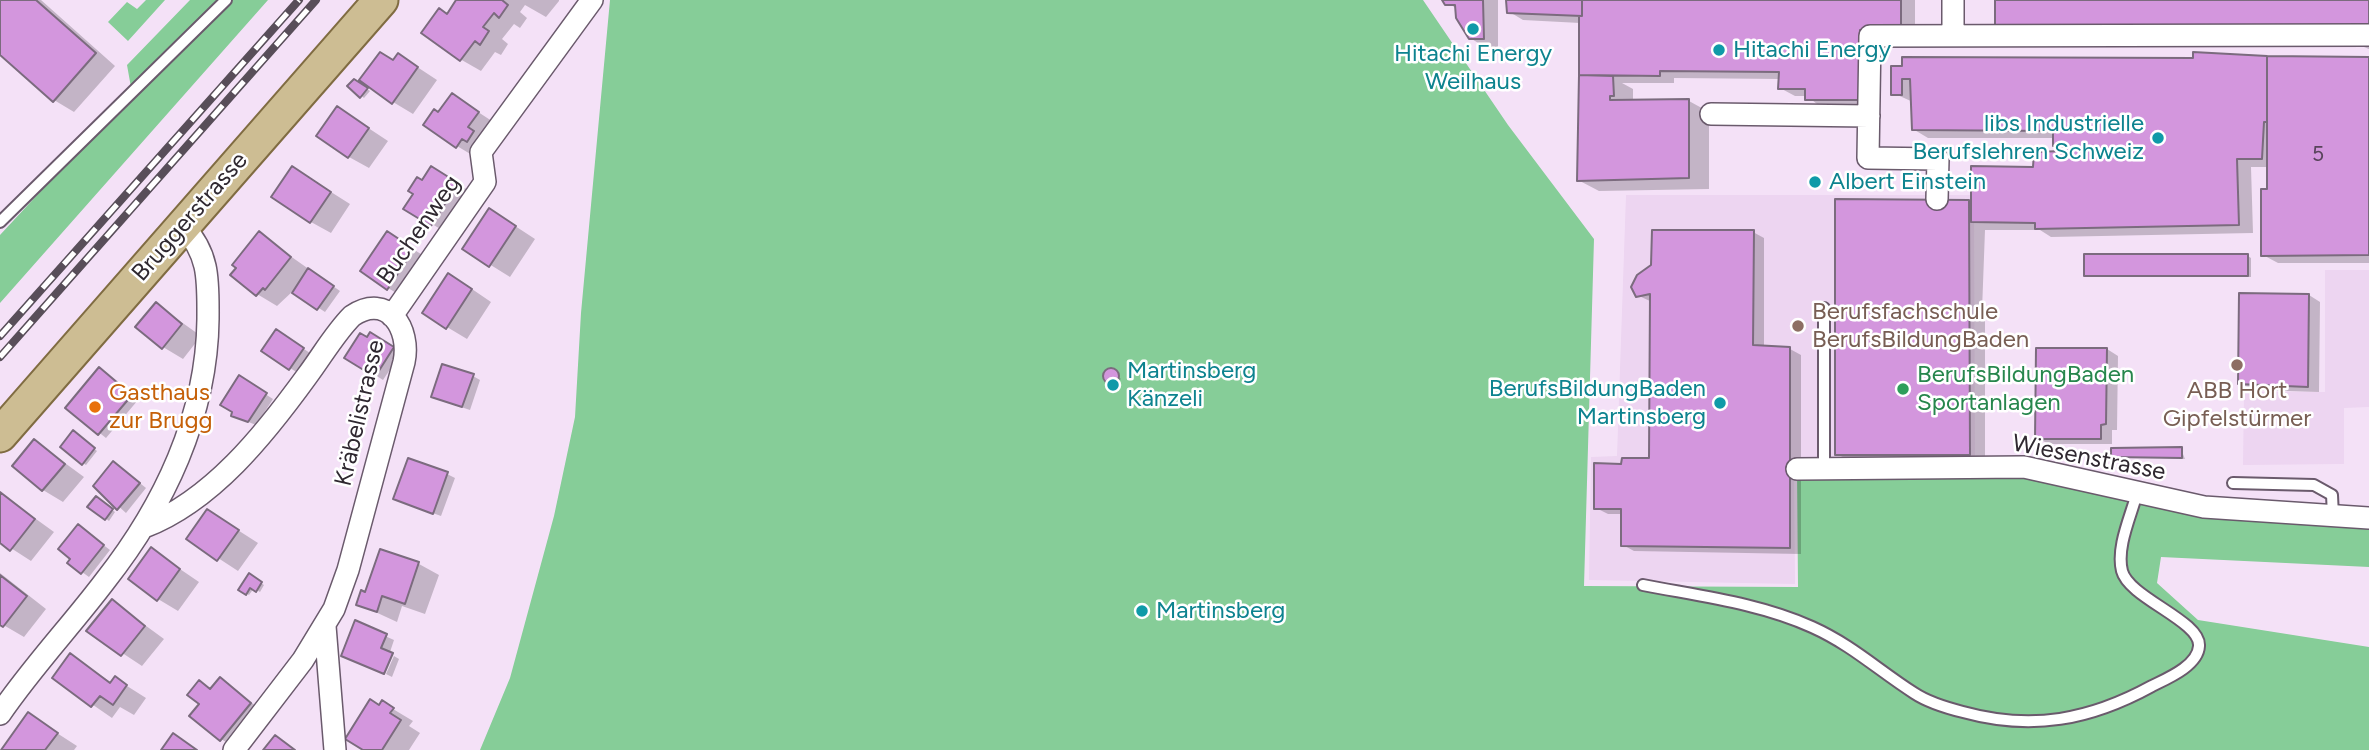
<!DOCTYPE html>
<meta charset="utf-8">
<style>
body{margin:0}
canvas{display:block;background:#f4e1f7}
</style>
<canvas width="2369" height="750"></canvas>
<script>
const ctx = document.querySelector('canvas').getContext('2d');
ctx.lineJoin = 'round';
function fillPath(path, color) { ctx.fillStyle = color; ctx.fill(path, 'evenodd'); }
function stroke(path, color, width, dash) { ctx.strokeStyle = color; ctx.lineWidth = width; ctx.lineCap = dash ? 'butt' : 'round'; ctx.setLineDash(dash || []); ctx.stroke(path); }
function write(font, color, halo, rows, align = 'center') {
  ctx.font = font + ' Figtree,sans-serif'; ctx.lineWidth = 5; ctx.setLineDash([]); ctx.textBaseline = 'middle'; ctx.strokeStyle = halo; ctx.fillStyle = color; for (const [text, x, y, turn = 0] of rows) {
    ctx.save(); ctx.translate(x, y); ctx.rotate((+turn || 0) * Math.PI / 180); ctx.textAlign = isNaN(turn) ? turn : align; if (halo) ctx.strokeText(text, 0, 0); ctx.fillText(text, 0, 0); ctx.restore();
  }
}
const built = new Path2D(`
 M1626 195H1974L1975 460 1794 459 1795 584 1589 580 1591 457 1617 456Z
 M2325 270H2369V407L2344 408V464L2243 465 2244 392H2325Z`);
const green = new Path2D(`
 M146 0H165L128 41 108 22 127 2 137 9Z
 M190 0H268L0 303V235L132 93 127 65Z
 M610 0H1423L1508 125 1594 239 1584 586 1798 587 1797 469 1989 466 2105 485 2369 518V567L2161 557 2157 583 2198 620 2369 647V750H480L510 678 554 516 575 417 581 313Z`);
const shadow = new Path2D(`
 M0 0H41L115 66 74 112 54 100 0 52Z
 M458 0H559V1L546 17 525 5 520 12 527 18 520 28 514 24 502 39 508 44 501 55 495 52 481 71 460 59 448 15Z
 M1444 0H1498V47H1485L1470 38 1457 9Z
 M1508 0H1915V37H1875L1874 108H1822L1807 96H1795L1780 88V79L1674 78V83H1622L1633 89V101H1689L1709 112V189L1599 191 1578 180 1580 23 1523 20 1508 11Z
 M1996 0H2369V49L2354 43Z
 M399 55 437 80 413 114 393 102 394 62Z
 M2225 58 2369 59V263H2278L2263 255 2269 167H2251L2253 233 2051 237 2040 230H1985L1982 311 1985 313V463L1852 462 1837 454 1969 202 1973 204 2069 153 2055 145V138H1928L1913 129V102L1893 93 1892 67Z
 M355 81 370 91 364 98 350 86Z
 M452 95 498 125 477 158 457 146 439 114Z
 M338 108 388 141 369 168 349 157Z
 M293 168 350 204 331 233 311 222Z
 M451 179 477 196 452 236 432 224 423 182Z
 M509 222 535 239 510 277 465 249Z
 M1753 232 1764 238V347L1790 349 1801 355V554L1634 551 1623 545V514H1608L1596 508 1623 465 1651 460 1652 302 1637 295Z
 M259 234 340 291 325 312 293 291 277 306 257 294Z
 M407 245 433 262 408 300 388 288Z
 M2248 256 2251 258V277L2085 275Z
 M469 287 491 302 467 339 447 327Z
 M2241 295H2309L2320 302 2319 392 2252 390 2240 383Z
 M156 304 201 336 183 359 163 347Z
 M371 334 401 353 383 380 347 357Z
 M284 336 310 353 298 373 263 351Z
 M2107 349 2118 356 2117 430H2112V444H2049L2037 438Z
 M1112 370 1121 379 1115 384 1106 375Z
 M106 374 138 400 106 438 68 408Z
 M473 376 480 380 470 410 440 400Z
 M240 378 273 399 256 425 241 419Z
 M77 435 97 451 86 465 83 463Z
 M35 441 84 477 63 502 43 490 14 466Z
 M2181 449 2185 459 2112 456Z
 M121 468 146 488 126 513 96 486Z
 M447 474 455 478 441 516 402 502Z
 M0 493 54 532 31 561 0 541Z
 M100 500 115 512 109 521 90 506Z
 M208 511 258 543 238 571 189 539Z
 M85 531 110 550 89 577 82 572Z
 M152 550 199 582 178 611 158 599Z
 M381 551 419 564 439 575 425 614 402 606 397 622 358 604 366 594Z
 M0 573 46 609 24 637 0 623Z
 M249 575 264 585 260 592 254 588 249 595 240 589Z
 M112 601 164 639 142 666 89 631Z
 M356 623 394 640 383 673Z
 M71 655 112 683 116 679 146 698 134 715 120 707 112 718 54 678Z
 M394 656 399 659 392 677 386 674Z
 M220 680 270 716 239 750 221 739 201 704 200 682 212 689Z
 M383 703 413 721 409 726 420 733 409 750H366Z
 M29 715 77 746 74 750H4Z`);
const building = new Path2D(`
 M0 0H36L96 53 53 102 0 55Z
 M456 0H502L508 5 499 18 494 13 483 27 489 31 480 45 475 41 460 61 421 33 439 8 447 14Z
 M1442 0H1483L1484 39H1469L1456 18 1455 5H1445Z
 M1506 0H1582V16L1507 13Z
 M1582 0H1901V30H1860V100H1805V89H1778L1779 72 1660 71V76L1579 75V16H1582Z
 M1995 0H2369V39L1995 28Z
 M380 52 393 60 398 53 418 67 392 104 359 80Z
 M2193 52 2267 56V122H2264L2262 159H2237L2239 225 2035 229V223L1971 222V166L2033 167 2034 152 2063 151V146H2053V131L1912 130 1910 79H1902V95H1891V66H1902V57L2193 58Z
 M2267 56 2369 57V255L2261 256V189H2267Z
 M1579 75 1613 76 1614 96H1610V100L1689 99V178L1577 181Z
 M354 79 368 88 360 98 347 86Z
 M452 93 479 112 468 127 474 131 467 142 462 139 456 148 423 125 434 109 438 112Z
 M337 106 369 128 348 158 316 136Z
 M292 166 331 192 310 223 271 197Z
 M431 166 458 183 431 226 403 209 413 194 408 191 417 177 422 180Z
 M1835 199 1969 200 1970 455H1835Z
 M489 208 516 226 489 267 462 249Z
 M1652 230H1754L1753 345 1790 347V548L1621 546V509H1594V463L1621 464 1622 458H1649L1650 294 1636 297 1631 287 1637 275 1651 265Z
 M259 231 291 257 265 290 263 288 256 296 230 275 236 268 232 265Z
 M387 231 414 249 387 290 360 271Z
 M2084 254H2248V276H2084Z
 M308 268 334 286 317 310 292 293Z
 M448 273 472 289 446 329 422 313Z
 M2239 293 2309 294 2308 387 2238 384Z
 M156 302 182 324 162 349 135 327Z
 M276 329 304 348 289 370 261 351Z
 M370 332 394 347 375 377 344 358 360 333 367 337Z
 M2036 348H2107L2106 424 2101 425V439H2035Z
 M442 364 474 374 462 407 431 397Z
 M99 367 132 395 98 435 65 408Z
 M1103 376a8 8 0 1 1 16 0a8 8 0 1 1-16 0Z
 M239 375 267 393 248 422 231 416 232 412 220 405Z
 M73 430 95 448 82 465 60 447Z
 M34 439 65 464 42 491 12 466Z
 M2182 447V458L2111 457V448Z
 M408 458 448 472 433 514 393 499Z
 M113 461 140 483 117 510 93 486Z
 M0 492 35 519 10 551 0 543Z
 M96 496 113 509 105 520 87 507Z
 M207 509 239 530 217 561 186 539Z
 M78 524 104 545 81 574 67 563 70 559 58 549Z
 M151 547 180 569 157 601 128 579Z
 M380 549 419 562 405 604 382 596 377 612 356 605 361 590 365 592Z
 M249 573 262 582 256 592 250 588 246 595 238 590Z
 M0 575 27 596 3 627 0 625Z
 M112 599 145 626 121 656 86 631Z
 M355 620 387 634 381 648 393 653 384 674 341 656Z
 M70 653 110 683 115 676 127 685 113 705 100 696 91 707 52 678Z
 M220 677 251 703 220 741 189 716 199 704 187 695 199 680 210 689Z
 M370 699 379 705 382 700 394 708 390 713 401 720 382 750H363L345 739Z
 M28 712 58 733 45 750H1Z
 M173 733 197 750H161Z
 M275 735 295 750H263Z`);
const service = new Path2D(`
 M0 222 226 0
 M1824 469V308
 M2233 483 2314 485 2332 495 2333 516
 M1643 585C1699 596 1759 603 1812 627 1852 645 1878 670 1914 693 1929 703 1947 708 1963 712 2032 731 2090 720 2152 686 2166 679 2198 666 2199 646 2201 621 2129 598 2122 571 2116 547 2131 516 2137 493`);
const minor = new Path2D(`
 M1953 36V0
 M1711 114 1869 116
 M1937 199 1938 159 1868 158 1870 36 2369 35
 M392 316 485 182 481 152 592 0
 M1797 469 2024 467 2204 507 2369 518
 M144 527C212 501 265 434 307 376 322 356 335 333 352 316 388 292 411 329 404 362L348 570 334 609 303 660 234 750
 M325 626 335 750
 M0 714C32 667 71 626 105 581 164 506 207 416 208 319 208 281 210 255 183 226`);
const primary = new Path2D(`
 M0 435 381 0`);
const rail = new Path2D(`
 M0 336 299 0
 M0 357 316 0`);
const markers = [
 [1473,29,7,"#0f9aa8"],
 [1719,50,7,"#0f9aa8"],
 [2158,138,7,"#0f9aa8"],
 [1815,182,7,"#0f9aa8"],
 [1798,326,7,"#8d6e63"],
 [2237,365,7,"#8d6e63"],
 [1113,385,7,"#0f9aa8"],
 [1903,389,7,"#2e9e5b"],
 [1720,403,7,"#0f9aa8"],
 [95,407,7,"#e8710a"],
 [1142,611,7,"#0f9aa8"]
];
const numberNames = [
 ["5",2318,155]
];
const cultureNames = [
 ["Hitachi Energy",1733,50],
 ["Hitachi Energy",1473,54,"center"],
 ["Weilhaus",1473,82,"center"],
 ["libs Industrielle",2144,124,"right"],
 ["Berufslehren Schweiz",2144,152,"right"],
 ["Albert Einstein",1829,182],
 ["Martinsberg",1127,371],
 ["Känzeli",1127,399],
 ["BerufsBildungBaden",1706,389,"right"],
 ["Martinsberg",1706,417,"right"],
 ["Martinsberg",1156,611]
];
const streetNames = [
 ["Bruggerstrasse",190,217,-49],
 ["Buchenweg",419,230,-55],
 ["Kräbelistrasse",360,413,-77],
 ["Wiesenstrasse",2089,458,11]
];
const educationNames = [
 ["Berufsfachschule",1812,312],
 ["BerufsBildungBaden",1812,340],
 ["ABB Hort",2237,391,"center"],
 ["Gipfelstürmer",2237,419,"center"]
];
const leisureNames = [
 ["BerufsBildungBaden",1917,375],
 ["Sportanlagen",1917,403]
];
const foodNames = [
 ["Gasthaus",109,393],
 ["zur Brugg",109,421]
];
fillPath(built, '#edd5f1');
fillPath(green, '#86cd98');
fillPath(shadow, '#0003');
fillPath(building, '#d396dd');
stroke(building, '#7b6b7e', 2);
stroke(service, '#6a5a6c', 14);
stroke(minor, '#6a5a6c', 24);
stroke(primary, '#806c42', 37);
stroke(service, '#fff', 10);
stroke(minor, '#fff', 21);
stroke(primary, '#cdbd93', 33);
stroke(rail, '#584e59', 8);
stroke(rail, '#fff', 5, [16]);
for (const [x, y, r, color] of markers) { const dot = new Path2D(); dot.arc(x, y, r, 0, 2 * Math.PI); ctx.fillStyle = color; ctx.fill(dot); stroke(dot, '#fff', 2.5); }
write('21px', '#58445b', null, numberNames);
write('24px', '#0d838f', '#fff', cultureNames, 'left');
write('24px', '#2f2830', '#fff', streetNames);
write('24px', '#785e54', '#fff', educationNames, 'left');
write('24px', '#27864d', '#fff', leisureNames, 'left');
write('24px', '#c56008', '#fff', foodNames, 'left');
</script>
